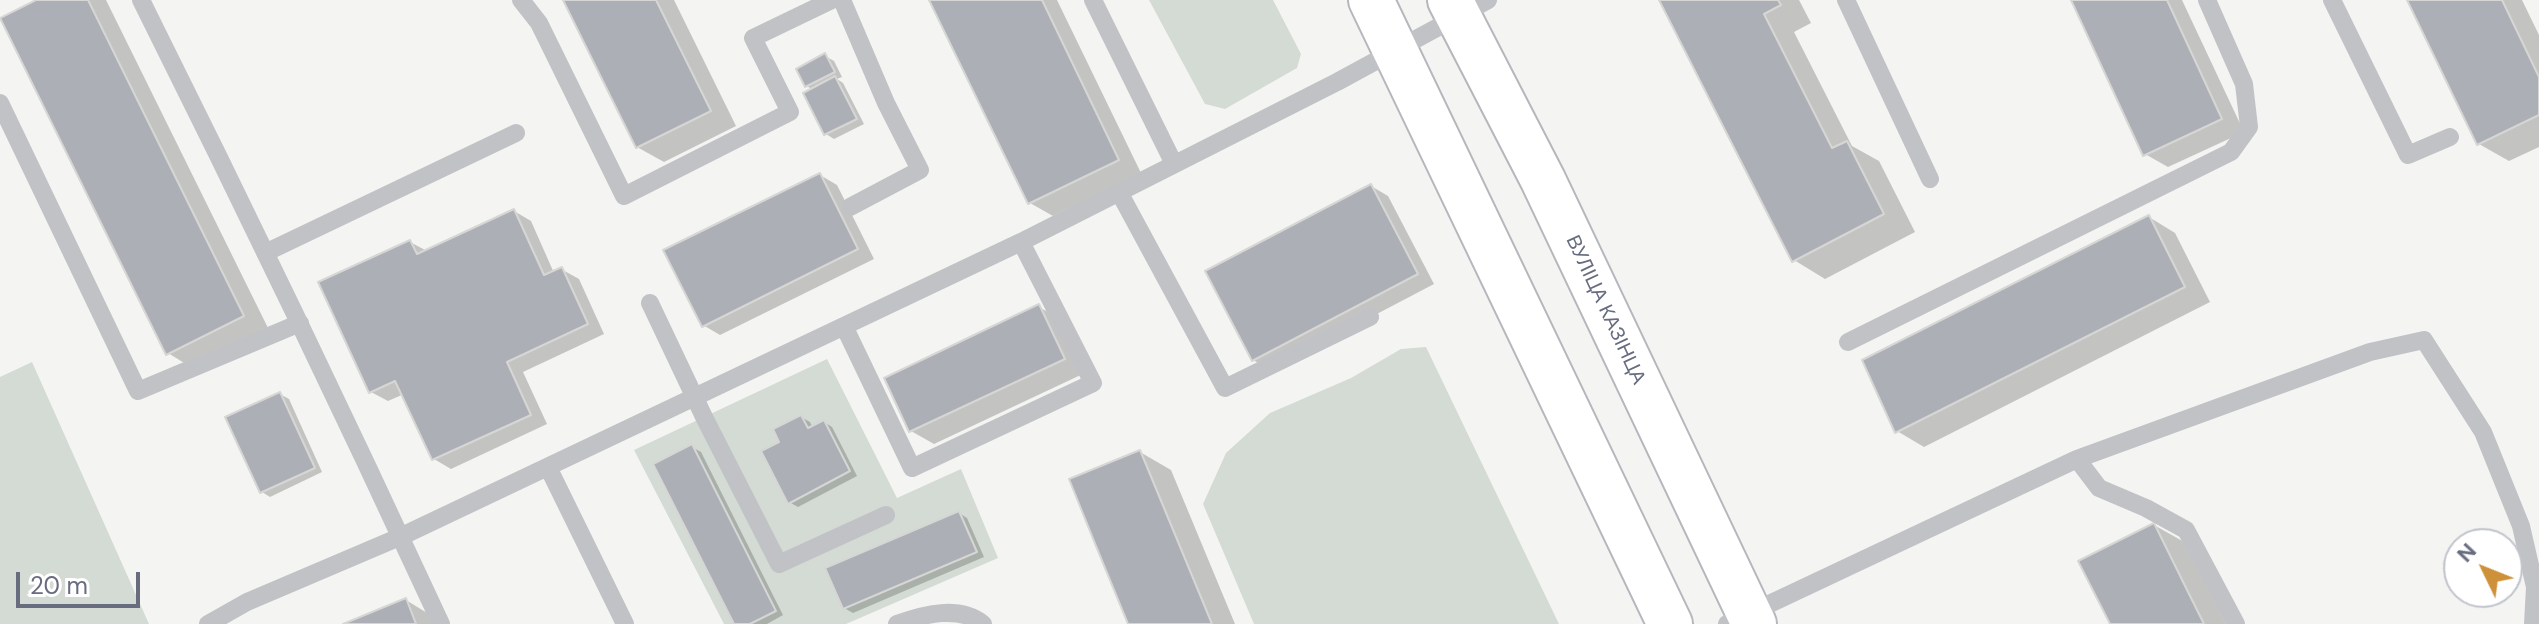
<!DOCTYPE html>
<meta charset="utf-8">
<style>
body{margin:0}
#map{position:relative;width:2539px;height:624px;overflow:hidden;background:#f4f5f2;font-family:"DM Sans",sans-serif}
canvas{display:block}
.north{position:absolute;left:2443px;top:528px;width:80px;height:80px;box-sizing:border-box;background:#fff;border:2px solid #c2c4cc;border-radius:50%;rotate:313deg;font-size:22px;font-weight:700;line-height:32px;text-align:center;color:#676c7f}
.north::after{content:'';display:block;margin:auto;width:28px;height:36px;background:#ce9139;clip-path:polygon(50% 0,100% 100%,50% 72%,0 100%)}
.scale{position:absolute;left:16px;top:572px;width:124px;height:36px;box-sizing:border-box;border:4px solid #676c7f;border-top:0;padding-left:10px;font-size:24px;line-height:28px;white-space:nowrap;color:#676c7f;-webkit-text-stroke:6px #fff;paint-order:stroke}
</style>
<div id="map">
<canvas width="2539" height="624"></canvas>
<div class="north">N</div>
<div class="scale">20 m</div>
</div>
<script>
const ctx = document.querySelector('canvas').getContext('2d');
ctx.lineJoin = 'round';
function fillPath(path, color) { ctx.fillStyle = color; ctx.fill(path, 'evenodd'); }
function stroke(path, color, width, dash) { ctx.strokeStyle = color; ctx.lineWidth = width; ctx.lineCap = dash ? 'butt' : 'round'; ctx.setLineDash(dash || []); ctx.stroke(path); }
function write(font, color, halo, rows, align = 'center') {
  ctx.font = font + ' "DM Sans",sans-serif'; ctx.lineWidth = 8; ctx.setLineDash([]); ctx.textBaseline = 'middle'; ctx.strokeStyle = halo; ctx.fillStyle = color; for (const [text, x, y, turn = 0] of rows) {
    ctx.save(); ctx.translate(x, y); ctx.rotate((+turn || 0) * Math.PI / 180); ctx.textAlign = isNaN(turn) ? turn : align; if (halo) ctx.strokeText(text, 0, 0); ctx.fillText(text, 0, 0); ctx.restore();
  }
}
const green = new Path2D(`
 M1149 0H1273L1301 54 1297 68 1225 109 1205 104Z
 M1426 347 1559 624H1254L1203 504 1226 453 1270 413 1351 378 1401 349Z
 M827 359 897 498 961 469 998 558 846 624H724L634 450Z
 M32 362 149 624H0V377Z`);
const shadow = new Path2D(`
 M40 0H106L270 332 194 369 168 353Z
 M566 0H674L736 126 664 162 637 147Z
 M931 0H1057L1141 173 1053 216 1030 203Z
 M1661 0H1799L1811 23 1794 32 1852 146 1879 161 1915 232 1825 279 1794 260Z
 M2074 0H2182L2244 132 2168 167 2145 154Z
 M2409 0H2522L2539 35V147L2509 161 2479 144Z
 M825 56 834 61 842 77 837 79 843 83 864 124 834 139 826 134 813 90 807 86Z
 M820 175 837 185 874 259 720 335 703 325Z
 M1371 186 1388 196 1434 284 1270 370 1253 360Z
 M514 211 531 221 554 273 561 269 579 279 604 334 523 372 547 424 451 469 434 459 404 394 388 401 371 392 410 242 427 251Z
 M2149 217 2175 233 2210 302 1924 447 1897 431Z
 M1039 307 1062 320 1087 372 934 444 911 431Z
 M280 394 289 399 322 472 270 497 262 492Z
 M801 417 810 422 813 428 824 422 832 427 857 476 798 507 789 502 782 442Z
 M692 447 701 452 783 615 767 624H736Z
 M1140 452 1171 470 1235 624H1131Z
 M959 513 967 518 984 557 853 613 844 608Z
 M2154 525 2186 543 2226 624H2112Z
 M406 600 432 616 436 624H348Z`);
const building = new Path2D(`
 M36 0H88L244 316 166 355 0 18Z
 M563 0H656L711 111 636 148Z
 M929 0H1042L1119 160 1028 204Z
 M1659 0H1778L1781 5 1764 14 1832 148 1847 141 1884 214 1792 262Z
 M2071 0H2167L2222 119 2143 156Z
 M2407 0H2502L2539 77V115L2477 145Z
 M825 53 835 72 805 87 796 69Z
 M835 76 857 119 824 135 803 93Z
 M820 173 858 249 702 327 663 250Z
 M1371 184 1418 274 1252 361 1205 271Z
 M514 209 544 275 562 267 588 324 507 362 531 415 432 460 395 381 369 393 318 282 410 240 417 254Z
 M2149 215 2185 287 1895 433 1862 360Z
 M1039 304 1065 359 909 432 884 378Z
 M280 392 315 468 260 493 225 417Z
 M801 415 808 428 824 420 850 471 788 504 761 451 779 442 773 429Z
 M692 444 776 611 750 624H734L653 464Z
 M1140 450 1212 624H1128L1096 546 1069 479Z
 M959 511 977 552 843 609 825 568Z
 M2154 523 2191 598 2204 624H2110L2078 561Z
 M406 598 416 624H343Z`);
const service = new Path2D(`
 M141 0C244 206 344 414 441 624
 M521 0 539 23 624 196 790 112 753 38 832 0
 M842 0 886 103 920 170 850 207
 M1093 0 1174 164
 M1846 0 1930 179
 M2332 0 2408 155 2450 137
 M0 103 138 391 300 323
 M1119 192 1225 388 1370 317
 M267 252 516 133
 M650 303 704 417 779 564 886 515
 M844 326 912 468 1093 383 1021 242
 M1848 342 2231 152 2249 127 2244 84 2207 0
 M2077 459 2099 488 2146 508 2186 530 2236 624
 M548 467 625 624
 M208 624 247 602 402 536 1021 242 1337 82 1488 0
 M897 624C924 614 959 605 983 624
 M1727 624 2077 459 2370 352 2424 340 2483 432 2521 526 2535 587 2533 624`);
const secondary = new Path2D(`
 M1371 0 1670 624
 M1450 0 1543 180 1754 624`);
const streetNames = [
 ["ВУЛІЦА КАЗІНЦА",1605,310,65]
];
fillPath(green, '#d4dbd4');
fillPath(shadow, '#0003');
fillPath(building, '#acafb6');
stroke(building, '#d6d6d4', 2);
stroke(secondary, '#b5b7bd', 48);
stroke(service, '#c1c2c6', 18);
stroke(secondary, '#fff', 44);
write('20px', '#676c7f', '#fff', streetNames);
</script>
